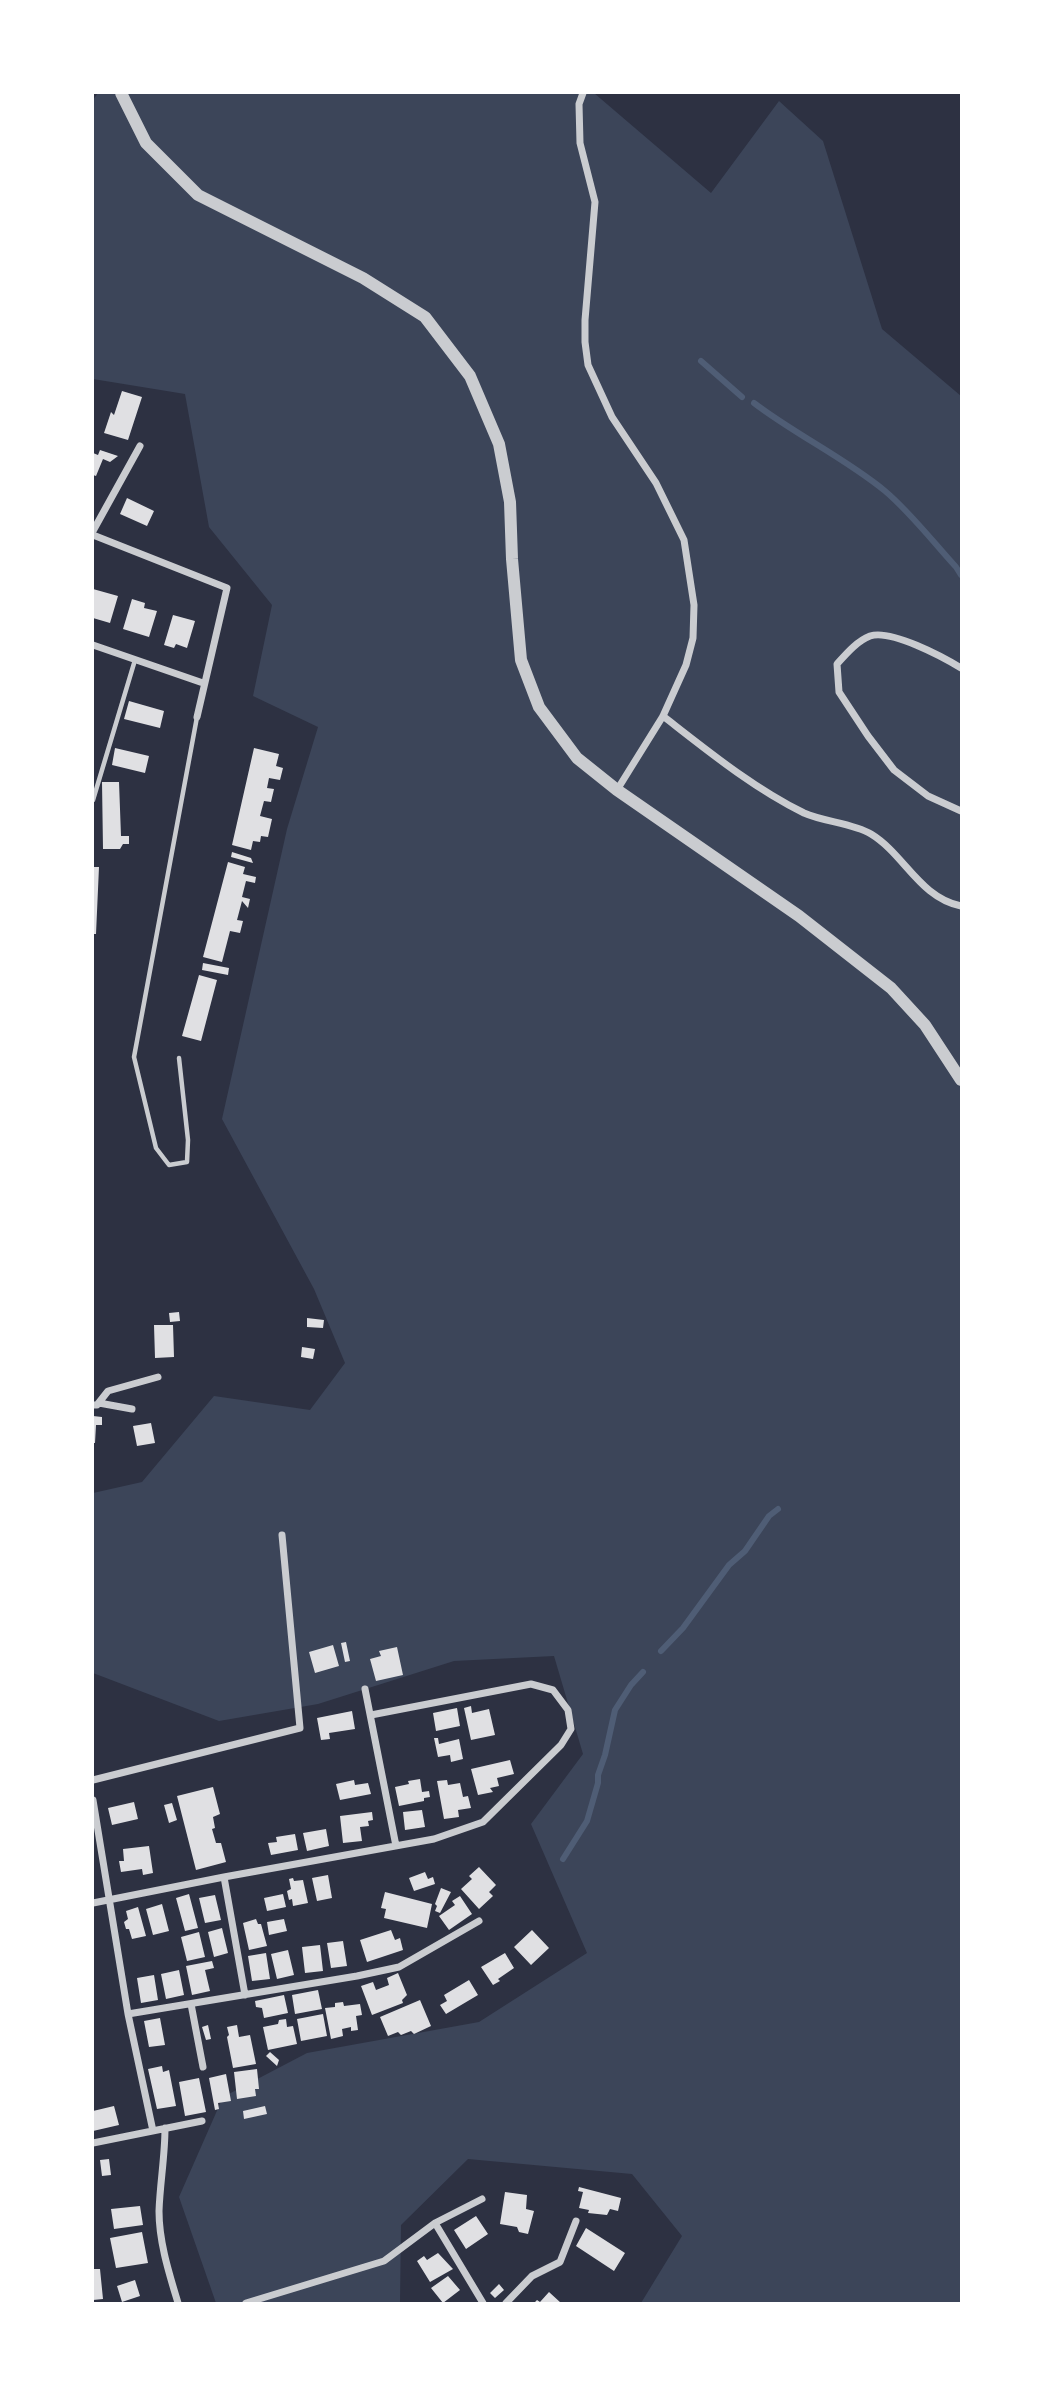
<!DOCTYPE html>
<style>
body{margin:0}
#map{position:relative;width:1054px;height:2396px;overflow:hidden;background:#2d3142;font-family:"Exo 2",sans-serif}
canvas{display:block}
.frame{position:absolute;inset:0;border:94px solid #fff;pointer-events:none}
</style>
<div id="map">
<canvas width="1054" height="2396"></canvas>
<div class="frame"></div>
</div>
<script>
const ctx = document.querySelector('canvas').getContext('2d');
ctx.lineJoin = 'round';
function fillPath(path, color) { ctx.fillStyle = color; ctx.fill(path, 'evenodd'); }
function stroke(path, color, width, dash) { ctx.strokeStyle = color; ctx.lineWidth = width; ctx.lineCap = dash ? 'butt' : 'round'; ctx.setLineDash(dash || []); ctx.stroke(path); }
const green = new Path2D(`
 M98 93H594L711 193 779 101 823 141 882 329 961 396V2303H641L682 2236 632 2174 468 2159 401 2225 400 2303H216L179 2197 223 2097 307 2053 479 2022 587 1953 531 1824 583 1754 554 1656 454 1661 318 1704 219 1721 93 1673V1493L142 1482 214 1396 310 1410 345 1363 314 1289 222 1119 287 829 318 727 253 696 272 605 209 527 185 394 93 379V100Z`);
const stream = new Path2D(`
 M701 361 742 397
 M754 403C796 435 845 458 885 491 910 512 934 543 956 567L961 575
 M661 1651 683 1628 729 1565 745 1551 769 1516 778 1509
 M563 1859 587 1821 598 1783V1775L605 1755 615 1710 631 1685 643 1672`);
const building = new Path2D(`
 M122 391 142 397 128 440 104 433 111 412 114 415Z
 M100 450 118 456 110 462 103 459 96 476 93 475V453L98 455Z
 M127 498 154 511 147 526 120 514Z
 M93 589 118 596 110 623 93 618Z
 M132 599 145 603 144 608 157 611 149 637 123 629Z
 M173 615 195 621 187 648 176 644 174 648 164 645Z
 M129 701 164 711 160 728 124 719Z
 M115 748 149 756 145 773 112 765Z
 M254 748 279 754 276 766 283 768 280 780 269 778 267 788 274 789 271 802 264 801 260 816 272 819 268 837 261 836 260 842 253 841 251 850 232 845Z
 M102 782H119L121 836H129V844H123L120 849H103Z
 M232 852 251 858 253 863 231 857Z
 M228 862 245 867 243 874 256 877 255 883 246 881 242 897 250 899 248 908 242 901 237 920 243 921 240 933 230 931 222 962 203 957Z
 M93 867H99L96 934H93Z
 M203 963 229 968 228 975 202 970Z
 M199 975 217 980 201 1041 182 1036Z
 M179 1312 180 1321 170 1322 169 1313Z
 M307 1318 324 1320 323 1328 307 1327Z
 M154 1325H173L174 1357 155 1358Z
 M302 1347 315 1349 313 1359 301 1357Z
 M93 1416 102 1417V1425H96L95 1443H93Z
 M151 1423 155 1443 137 1446 133 1426Z
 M346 1642 350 1661 345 1662 341 1643Z
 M333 1645 339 1666 315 1673 309 1652Z
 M397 1647 403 1675 376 1681 370 1659 381 1656 379 1651Z
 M471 1706 472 1713 489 1709 495 1735 471 1740 464 1708Z
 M457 1708 460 1726 436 1731 433 1713Z
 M352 1711 355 1729 329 1733 330 1739 321 1740 317 1718Z
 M434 1738H438L439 1744 459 1739 463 1759 451 1762 450 1755 438 1757Z
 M510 1760 514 1774 497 1778 499 1786 490 1788 493 1792 478 1795 471 1769Z
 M420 1779 422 1792 429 1791 430 1797 424 1798V1801L399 1806 395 1787 409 1784 408 1781Z
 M354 1780 355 1785 368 1783 371 1794 340 1800 336 1784Z
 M447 1780 448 1785 460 1783 463 1797 468 1796 471 1808 458 1810 459 1817 444 1819 437 1781Z
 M213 1787 220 1814 213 1817 215 1828 212 1829 216 1843H221L226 1862 196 1870 177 1796Z
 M134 1802 138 1819 112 1825 108 1808Z
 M172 1803 177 1820 169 1823 164 1805Z
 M422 1810 425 1827 405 1830 403 1812Z
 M372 1812 373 1820 368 1821 369 1826 360 1827 362 1841 343 1843 340 1816Z
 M326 1829 329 1846 307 1851 303 1833Z
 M295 1834 298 1850 271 1855 268 1843 277 1842 276 1837Z
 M149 1846 153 1873 143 1875 142 1869 121 1872 119 1861H124L123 1849Z
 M479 1867 496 1885 489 1892 493 1896 479 1909 461 1889 472 1879 469 1876Z
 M425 1872 428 1879 433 1877 435 1884 414 1891 409 1878Z
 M328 1875 332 1898 317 1901 312 1878Z
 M293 1878 294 1881 303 1880 308 1903 293 1906 292 1899 289 1900 287 1891 291 1889 289 1879Z
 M441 1888 451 1892 440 1913 435 1911 437 1906 435 1904Z
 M385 1892 432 1904 427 1928 384 1918 386 1909 381 1908Z
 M189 1894 198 1928 185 1931 176 1898Z
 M283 1894 286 1907 267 1911 264 1898Z
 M215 1895 221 1920 205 1923 199 1898Z
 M460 1896 472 1914 449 1930 439 1916 455 1905 452 1901Z
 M162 1904 169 1931 153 1935 146 1909Z
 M138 1907 146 1936 132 1939 129 1929H126L124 1922 128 1919 126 1911Z
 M256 1919 258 1924H261L267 1946 249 1950 243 1923Z
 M284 1919 287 1931 269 1935 267 1922Z
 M222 1928 228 1953 214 1957 208 1932Z
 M391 1930 395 1940 400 1938 403 1950 367 1962 360 1940Z
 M532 1930 549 1948 531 1965 514 1947Z
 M199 1932 205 1957 187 1961 181 1937Z
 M343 1941 347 1966 331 1968 327 1943Z
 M320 1945 323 1971 305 1973 302 1947Z
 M288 1950 294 1975 277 1979 271 1954Z
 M266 1953 270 1979 252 1981 248 1956Z
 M505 1953 514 1968 498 1979 500 1981 493 1985 481 1967Z
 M212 1961 214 1968 205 1970 210 1991 192 1995 186 1966Z
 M179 1970 184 1995 166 1999 161 1974Z
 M398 1973 407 1995 402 2000 403 2003 372 2015 361 1986 373 1982 376 1990 389 1985 387 1978Z
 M154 1975 158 2000 141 2003 137 1978Z
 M469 1980 478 1995 446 2014 440 2005 447 2001 444 1995Z
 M318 1990 322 2009 295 2014 292 1995Z
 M284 1995 288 2013 264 2018 262 2008 256 2007 255 2001Z
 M420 2000 431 2026 414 2034 411 2031 401 2035 398 2032 388 2036 380 2017Z
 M343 2002 344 2006 360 2004 362 2015 356 2016 358 2030 351 2031V2027L342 2029 343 2036 331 2039 325 2008 335 2007V2003Z
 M323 2014 327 2036 301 2041 297 2019Z
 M160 2018 165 2045 149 2047 144 2021Z
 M286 2019 287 2027 293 2026 297 2044 268 2050 263 2027 278 2024 279 2020Z
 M208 2025 211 2039 206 2040 202 2027Z
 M237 2025 239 2037 250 2035 256 2064 233 2068 227 2037 229 2035 227 2027Z
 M270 2052 279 2060 277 2066 266 2056Z
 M162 2066 163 2072 169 2070 176 2106 157 2109 148 2069Z
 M257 2069 259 2089H255L256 2096 237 2099 234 2072Z
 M226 2074 231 2101 218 2103 219 2109 215 2110 209 2078Z
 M199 2078 206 2112 185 2116 179 2082Z
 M114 2106 119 2125 93 2131V2111Z
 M265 2106 267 2114 244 2119 243 2111Z
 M109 2159 111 2175 102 2176 100 2160Z
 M579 2187 621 2198 618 2211 610 2209 607 2215 588 2213 589 2210 579 2208 583 2192 578 2191Z
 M505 2192 527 2195 526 2209 534 2211 528 2234 519 2232 517 2227 500 2224Z
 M140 2206 143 2225 114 2229 111 2209Z
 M476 2216 488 2234 466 2249 454 2230Z
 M586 2228 625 2253 614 2271 576 2246Z
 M142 2232 148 2263 116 2268 110 2238Z
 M438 2253 453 2269 430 2282 417 2261 424 2256 427 2260Z
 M93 2269H100L103 2299 93 2300Z
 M448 2276 460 2290 443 2303 431 2288Z
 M135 2280 140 2296 122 2302 117 2286Z
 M499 2284 504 2290 495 2298 490 2293Z
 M549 2292 561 2303H534L537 2300 540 2302Z`);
const service = new Path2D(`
 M93 800 135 660
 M179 1058 188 1140 187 1162 169 1165 156 1148 134 1057 197 717`);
const minor = new Path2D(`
 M583 93 579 104 580 143 595 202 585 320V342L588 365 612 417 656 483 684 540 694 605 693 638 686 665 663 716 617 790
 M93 531 140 446
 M93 535 227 588 197 717
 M93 645 203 683
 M961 668C943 657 891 629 870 636 857 641 846 654 837 664L839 692 868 736 894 770 928 796 961 811
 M663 716C708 751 752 787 804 813 824 822 853 823 871 834 904 854 920 898 961 906
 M99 1403 132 1409
 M93 1405H97L108 1391 158 1377
 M365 1689 396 1846
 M93 1780 300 1728 282 1535
 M93 1800 128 2014 357 1976 399 1967 479 1921
 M224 1877 245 1995
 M93 1903 224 1877 434 1839 483 1822 561 1745 571 1729 568 1710 553 1690 531 1684 371 1715
 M191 2004 203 2067
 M128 2014 153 2131
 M165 2128C165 2156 160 2183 159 2211 159 2242 169 2273 178 2303
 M93 2143 202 2121
 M435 2223 483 2303
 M246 2303 384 2261 435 2223 482 2199
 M506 2303 532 2276 560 2262 576 2221`);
const tertiary = new Path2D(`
 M121 93 146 143 198 195 363 278 425 317 470 376 499 444 510 502 512 559 521 660 539 707 577 758 617 790 799 916 891 988 925 1025 961 1080`);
fillPath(green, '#3c4559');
stroke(stream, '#4f5d75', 6);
fillPath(building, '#e0e0e3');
stroke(service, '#caccd0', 4.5);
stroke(minor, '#caccd0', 7);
stroke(tertiary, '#caccd0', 12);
</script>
